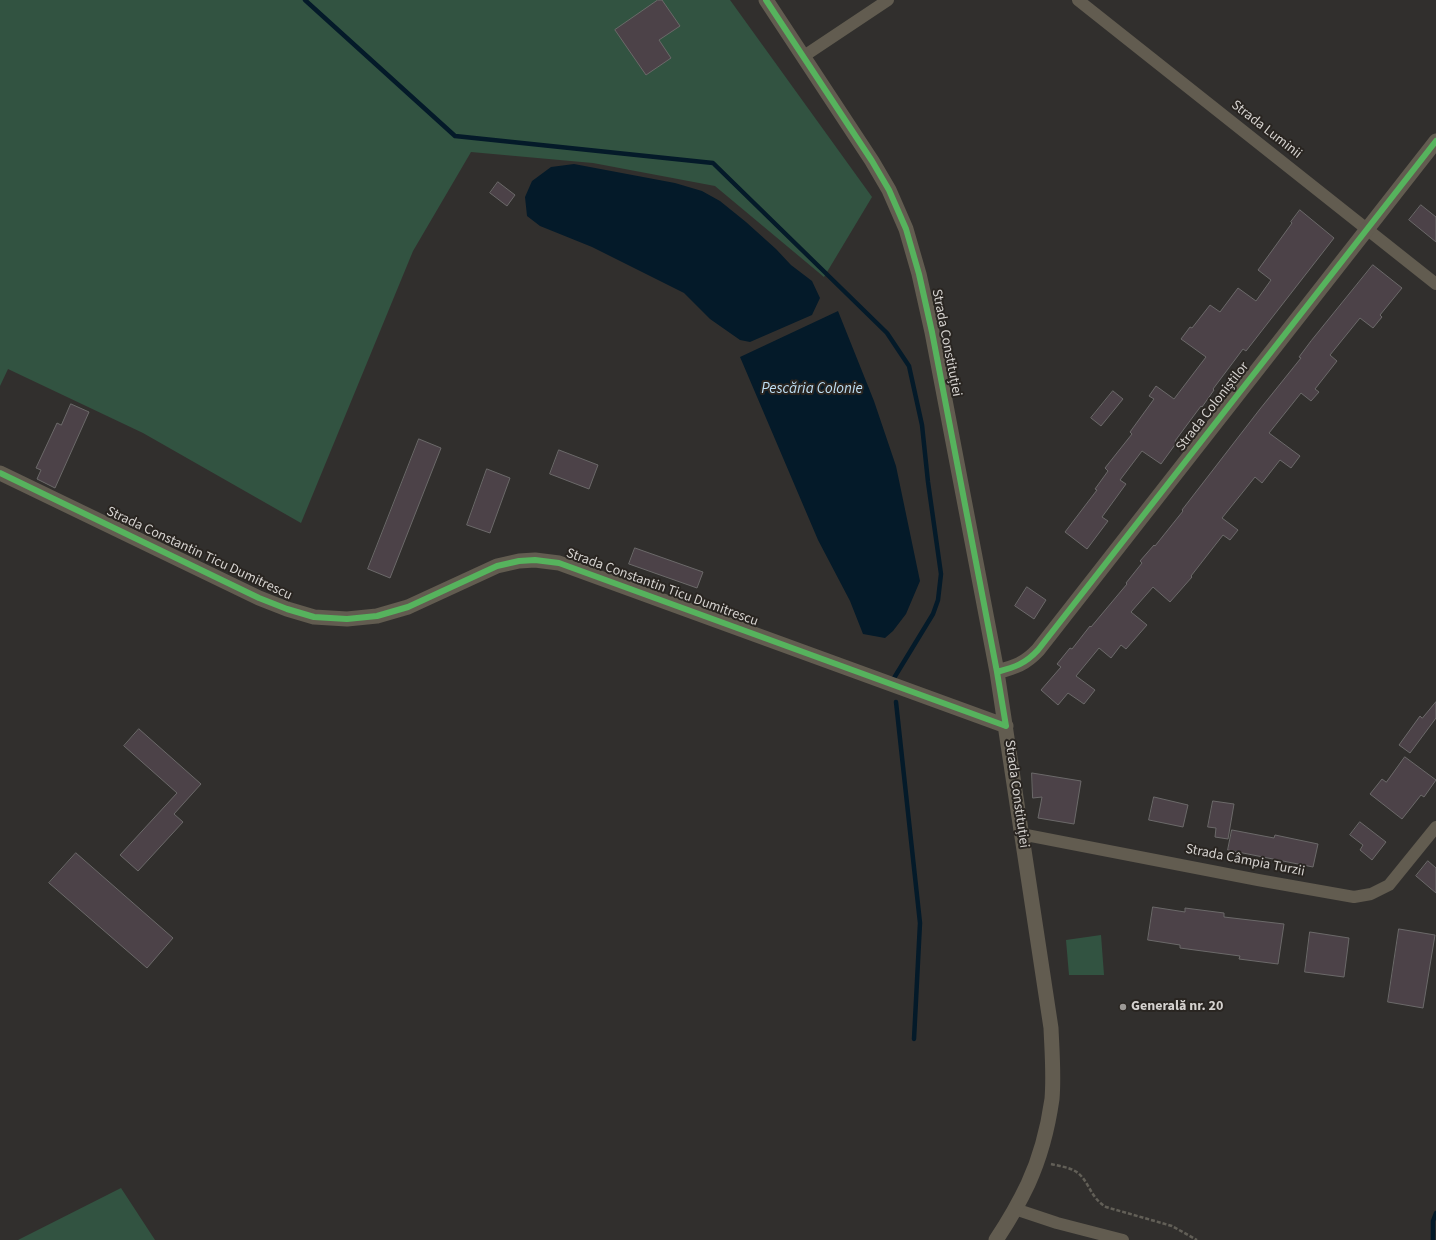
<!DOCTYPE html>
<meta charset="utf-8">
<style>
body{margin:0}
canvas{display:block;background:#312f2d}
</style>
<canvas width="1436" height="1240"></canvas>
<script>
const ctx = document.querySelector('canvas').getContext('2d');
ctx.lineJoin = 'round';
function fillPath(path, color) { ctx.fillStyle = color; ctx.fill(path, 'evenodd'); }
function stroke(path, color, width, dash) { ctx.strokeStyle = color; ctx.lineWidth = width; ctx.lineCap = dash ? 'butt' : 'round'; ctx.setLineDash(dash || []); ctx.stroke(path); }
function write(font, color, halo, rows, align = 'center') {
  ctx.font = font + ' "Source Sans 3",sans-serif'; ctx.lineWidth = 4; ctx.setLineDash([]); ctx.textBaseline = 'middle'; ctx.strokeStyle = halo; ctx.fillStyle = color; for (const [text, x, y, turn = 0] of rows) {
    ctx.save(); ctx.translate(x, y); ctx.rotate((+turn || 0) * Math.PI / 180); ctx.textAlign = isNaN(turn) ? turn : align; if (halo) ctx.strokeText(text, 0, 0); ctx.fillText(text, 0, 0); ctx.restore();
  }
}
const green = new Path2D(`
 M0 0H730L872 197 824 277 715 186 593 163 471 152 413 251 301 523 143 433 8 369 0 386Z
 M1101 935 1104 975H1069L1066 940Z
 M121 1188 155 1240H18Z`);
const water = new Path2D(`
 M574 164 675 183 702 191 720 201 746 222 776 249 791 265 812 281 820 298 812 315 750 342 740 340 710 319 684 293 592 247 540 226 527 216 525 197 532 181 551 167Z
 M838 311 874 401 896 466 920 581 906 614 893 631 885 638 863 634 850 601 818 540 740 357Z`);
const stream = new Path2D(`
 M305 0 455 136 713 163 887 333 909 366 922 425 928 482 941 574 938 600 933 614 894 678
 M896 702 920 923 914 1039
 M1433 1240V1221L1436 1213`);
const building = new Path2D(`
 M658 0H662L680 26 659 40 671 58 646 75 615 30Z
 M498 182 515 195 507 206 490 193Z
 M1421 205 1436 217V242L1409 220Z
 M1300 210 1334 238 1246 351 1243 349 1213 389 1214 390 1202 407 1201 406 1175 441 1177 442 1161 464 1142 451 1120 480 1126 484 1102 517 1108 521 1087 549 1065 532 1097 490 1095 489 1108 471 1105 468 1132 434 1130 432 1154 399 1149 396 1156 386 1174 399 1206 357 1181 339 1190 327 1192 328 1210 305 1220 312 1238 288 1256 301 1271 280 1258 270 1292 223 1291 222Z
 M1373 265 1402 288 1380 315 1382 317 1373 328 1360 318 1330 355 1337 361 1315 389 1319 392 1311 401 1301 393 1269 433 1300 456 1291 468 1280 460 1262 483 1255 477 1222 518 1238 530 1230 540 1223 535 1191 576 1192 577 1170 602 1153 587 1131 612 1147 625 1126 649 1121 645 1111 658 1099 648 1076 676 1095 690 1084 704 1068 693 1058 705 1041 690 1061 667 1057 664 1070 648 1072 649 1090 626 1091 627 1127 584 1126 583 1142 563 1140 561 1154 545 1155 546 1183 511 1182 510 1260 409 1301 358 1299 357 1311 341Z
 M1113 391 1123 399 1101 426 1091 418Z
 M71 404 89 412 55 488 37 479 41 470 36 468 57 423 61 425Z
 M419 439 441 448 390 578 368 569Z
 M559 450 598 465 589 489 550 474Z
 M487 469 510 478 490 533 467 525Z
 M635 548 703 572 697 588 629 564Z
 M1027 587 1046 600 1034 619 1015 606Z
 M1436 702V718L1410 753 1399 745 1420 716 1422 718Z
 M139 729 201 784 174 814 183 822 138 871 120 855 177 793 124 746Z
 M1405 757 1436 780 1424 797 1421 795 1402 819 1370 794 1382 779 1386 782Z
 M1032 773 1081 781 1074 824 1038 818 1042 797 1033 798Z
 M1154 797 1188 805 1183 827 1149 820Z
 M1213 801 1234 804 1228 839 1215 837 1216 828 1208 827Z
 M1360 822 1386 842 1372 860 1360 850 1363 845 1350 835Z
 M1232 830 1274 838 1275 835 1318 844 1313 867 1228 850Z
 M76 853 173 938 147 968 49 883Z
 M1428 861 1436 868V893L1416 876Z
 M1153 907 1185 912V908L1224 913V917L1284 924 1278 964 1239 959 1240 956 1180 948V945L1148 940Z
 M1399 929 1435 935 1423 1008 1388 1002Z
 M1310 932 1349 938 1344 977 1305 972Z`);
const path = new Path2D(`
 M1051 1164C1059 1166 1068 1167 1075 1171 1089 1179 1089 1197 1106 1207L1172 1226 1197 1240`);
const minor = new Path2D(`
 M1078 0 1436 284
 M804 56 888 0
 M1021 834 1258 880 1354 897 1371 894 1389 885 1436 827
 M1015 1209 1057 1223 1123 1240`);
const tertiary = new Path2D(`
 M766 0 872 161 889 190 906 229 919 274 932 332 997 672 1051 1028C1052 1052 1054 1075 1052 1099 1048 1127 1040 1158 1028 1184 1019 1203 1008 1222 996 1240
 M0 473 259 598 287 609 314 617 347 619 377 616 408 607 497 566 519 561 535 560 559 563 1006 726
 M997 672C1015 667 1025 664 1038 650L1436 141`);
const cycleway = new Path2D(`
 M766 0 872 161 889 190 906 229 919 274 932 332 997 672 1006 726
 M0 473 259 598 287 609 314 617 347 619 377 616 408 607 497 566 519 561 535 560 559 563 1006 726
 M997 672C1015 667 1025 664 1038 650L1436 141`);
const markers = [
 [1123,1007,4,"#9c9996"]
];
const streetNames = [
 ["Strada Luminii",1266,130,38],
 ["Strada Constituției",946,343,79],
 ["Strada Coloniștilor",1213,407,-52],
 ["Strada Constantin Ticu Dumitrescu",199,554,25],
 ["Strada Constantin Ticu Dumitrescu",662,588,20],
 ["Strada Constituției",1016,794,82],
 ["Strada Câmpia Turzii",1245,861,11]
];
const poiNames = [
 ["Generală nr. 20",1131,1007]
];
const waterNames = [
 ["Pescăria Colonie",812,390]
];
fillPath(green, '#325341');
fillPath(water, '#041a29');
stroke(stream, '#041a29', 4.5);
fillPath(building, '#4c4248');
stroke(building, '#6b6969', 1);
stroke(path, '#625f57', 2.5, [4, 2]);
stroke(minor, '#625c50', 12);
stroke(tertiary, '#625c50', 15);
stroke(cycleway, '#56b35d', 6);
for (const [x, y, r, color] of markers) { const dot = new Path2D(); dot.arc(x, y, r, 0, 2 * Math.PI); ctx.fillStyle = color; ctx.fill(dot); stroke(dot, '#292521', 1.5); }
write('14px', '#d5d2cf', '#292521', streetNames);
write('bold 14px', '#d5d2cf', '#292521', poiNames, 'left');
write('italic 15px', '#bedef3', '#292521', waterNames);
</script>
